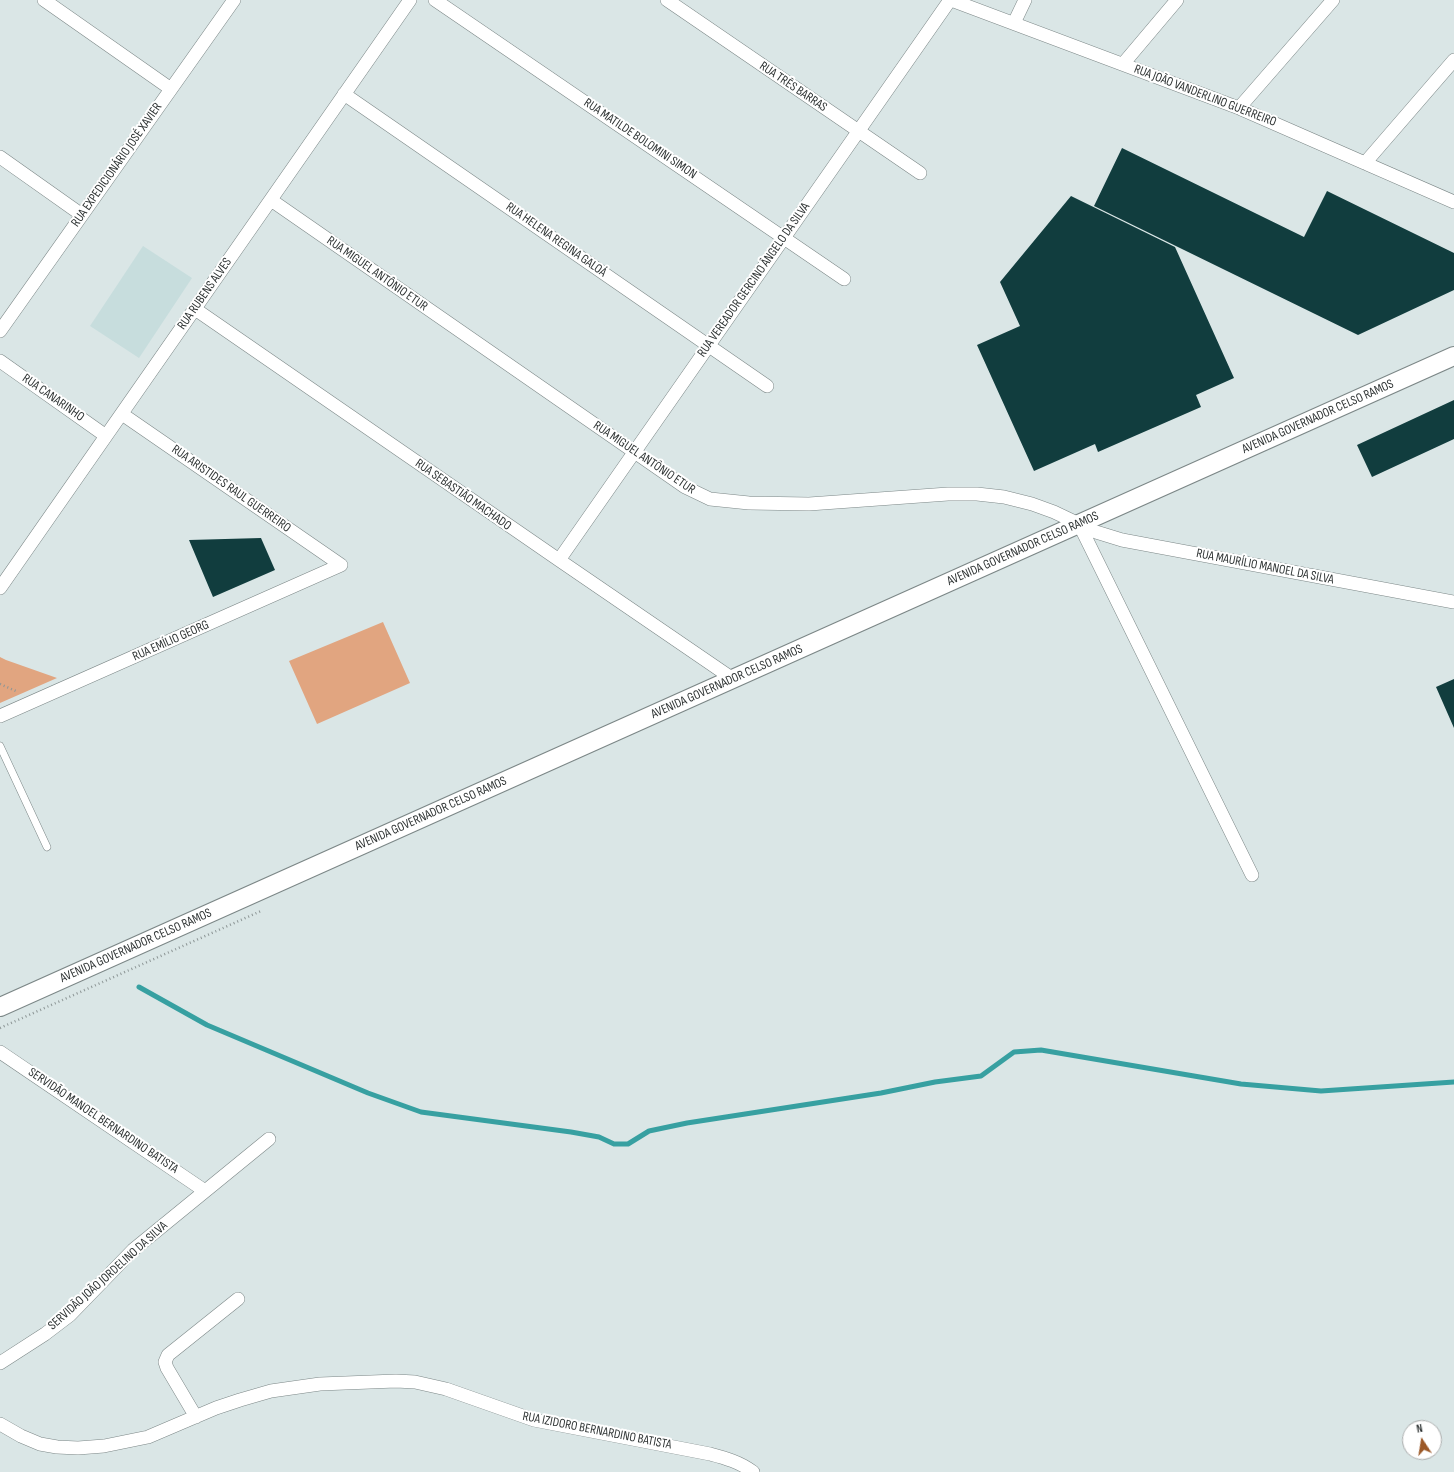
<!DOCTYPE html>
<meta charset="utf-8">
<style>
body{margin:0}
#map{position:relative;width:1454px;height:1472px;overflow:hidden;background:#dae6e6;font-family:"Sofia Sans Condensed",sans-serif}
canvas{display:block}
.north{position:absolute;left:1402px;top:1420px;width:40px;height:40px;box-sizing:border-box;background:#fff;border:1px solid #acaeae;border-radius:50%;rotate:348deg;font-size:11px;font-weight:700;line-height:16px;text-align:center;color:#2f3434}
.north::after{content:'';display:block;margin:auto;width:14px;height:18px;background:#9b5827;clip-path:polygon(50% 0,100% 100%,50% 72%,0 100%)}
</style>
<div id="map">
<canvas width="1454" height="1472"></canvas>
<div class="north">N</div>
</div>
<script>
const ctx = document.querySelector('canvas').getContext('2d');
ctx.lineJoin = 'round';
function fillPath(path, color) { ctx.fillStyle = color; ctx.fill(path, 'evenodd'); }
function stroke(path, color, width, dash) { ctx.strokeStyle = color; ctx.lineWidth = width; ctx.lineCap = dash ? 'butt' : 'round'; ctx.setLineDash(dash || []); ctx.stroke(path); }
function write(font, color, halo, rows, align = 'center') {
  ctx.font = font + ' "Sofia Sans Condensed",sans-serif'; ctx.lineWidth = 4; ctx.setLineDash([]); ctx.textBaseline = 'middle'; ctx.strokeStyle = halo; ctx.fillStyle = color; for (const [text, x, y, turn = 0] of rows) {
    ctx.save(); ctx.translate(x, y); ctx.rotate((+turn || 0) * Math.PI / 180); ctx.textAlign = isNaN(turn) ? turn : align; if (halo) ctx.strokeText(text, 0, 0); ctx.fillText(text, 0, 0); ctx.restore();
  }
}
const built = new Path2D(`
 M143 246 192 278 139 358 90 326Z`);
const green = new Path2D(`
 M383 622 410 683 317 724 289 661Z
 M0 657 6 660 57 678 0 703Z`);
const stream = new Path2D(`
 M139 987 207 1025 368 1093 421 1112 571 1132 599 1137 614 1144H628L649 1131 687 1123 881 1093 935 1082 981 1076 1014 1052 1041 1050 1241 1084 1321 1091 1454 1082`);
const building = new Path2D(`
 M1122 148 1304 237 1327 191 1454 253V290L1358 335 1094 206Z
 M1071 196 1175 247 1234 378 1196 395 1201 407 1098 452 1095 444 1034 471 977 345 1020 326 1000 282Z
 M1454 400V439L1372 477 1357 445Z
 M261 538 275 570 213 597 189 540Z
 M1454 679V728L1436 687Z`);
const path = new Path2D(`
 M0 684 18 692
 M0 1028 261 911`);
const service = new Path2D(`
 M0 746 47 847`);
const minor = new Path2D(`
 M44 0 171 89
 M435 0 844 279
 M667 0 920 173
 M951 0 1239 108 1454 202
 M1014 23 1025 0
 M1123 64 1177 0
 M344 94 767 386
 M1239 108 1333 0
 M0 157 82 215
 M1365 163 1454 60
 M271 200 685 487 710 499 749 503 809 504 948 494H977L1004 497 1032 504 1054 512 1096 532 1122 540 1454 602
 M195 309 559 560 733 679
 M0 331 234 0
 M0 361 106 436
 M122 414 341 565
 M1079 524 1252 875
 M559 560 950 0
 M0 588 410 0
 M0 716 341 565
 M0 1052 205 1191
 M0 1363 45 1334 70 1315 133 1250 269 1139
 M196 1417 167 1368 165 1362 168 1355 238 1299
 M0 1424 21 1436 40 1444 57 1447 78 1448 104 1446 148 1437 216 1408 240 1400 271 1391 320 1384 396 1381 415 1382 446 1389 534 1420 710 1454C725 1458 740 1462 753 1472`);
const secondary = new Path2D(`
 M0 1007 1454 356`);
const streetNames = [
 ["RUA TRÊS BARRAS",793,87,34],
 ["RUA JOÃO VANDERLINO GUERREIRO",1205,96,21],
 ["RUA MATILDE BOLOMINI SIMON",640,139,34],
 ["RUA EXPEDICIONÁRIO JOSÉ XAVIER",117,165,-55],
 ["RUA HELENA REGINA GALOÁ",556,240,35],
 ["RUA MIGUEL ANTÔNIO ETUR",377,274,35],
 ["RUA VEREADOR GERCINO ÂNGELO DA SILVA",754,280,-55],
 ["RUA RUBENS ALVES",205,294,-55],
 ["RUA CANARINHO",53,398,35],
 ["AVENIDA GOVERNADOR CELSO RAMOS",1318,417,-24],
 ["RUA MIGUEL ANTÔNIO ETUR",644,458,34],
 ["RUA ARISTIDES RAUL GUERREIRO",231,489,35],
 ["RUA SEBASTIÃO MACHADO",463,495,35],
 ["AVENIDA GOVERNADOR CELSO RAMOS",1023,549,-24],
 ["RUA MAURÍLIO MANOEL DA SILVA",1265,567,11],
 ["RUA EMÍLIO GEORG",171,641,-24],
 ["AVENIDA GOVERNADOR CELSO RAMOS",727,682,-24],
 ["AVENIDA GOVERNADOR CELSO RAMOS",431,814,-24],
 ["AVENIDA GOVERNADOR CELSO RAMOS",136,946,-24],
 ["SERVIDÃO MANOEL BERNARDINO BATISTA",103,1121,34],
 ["SERVIDÃO JOÃO JORDELINO DA SILVA",108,1276,-42],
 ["RUA IZIDORO BERNARDINO BATISTA",597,1431,11]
];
fillPath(built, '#c7dddd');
fillPath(green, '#e1a580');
stroke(stream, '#37a0a1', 5);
fillPath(building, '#113d3e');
stroke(service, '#7c8787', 8);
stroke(minor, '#7c8787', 14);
stroke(secondary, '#7c8787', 20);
stroke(path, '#8d9696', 2.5, [1, 3]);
stroke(service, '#fff', 7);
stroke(minor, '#fff', 13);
stroke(secondary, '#fff', 18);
write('13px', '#2f3434', '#fff', streetNames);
</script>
